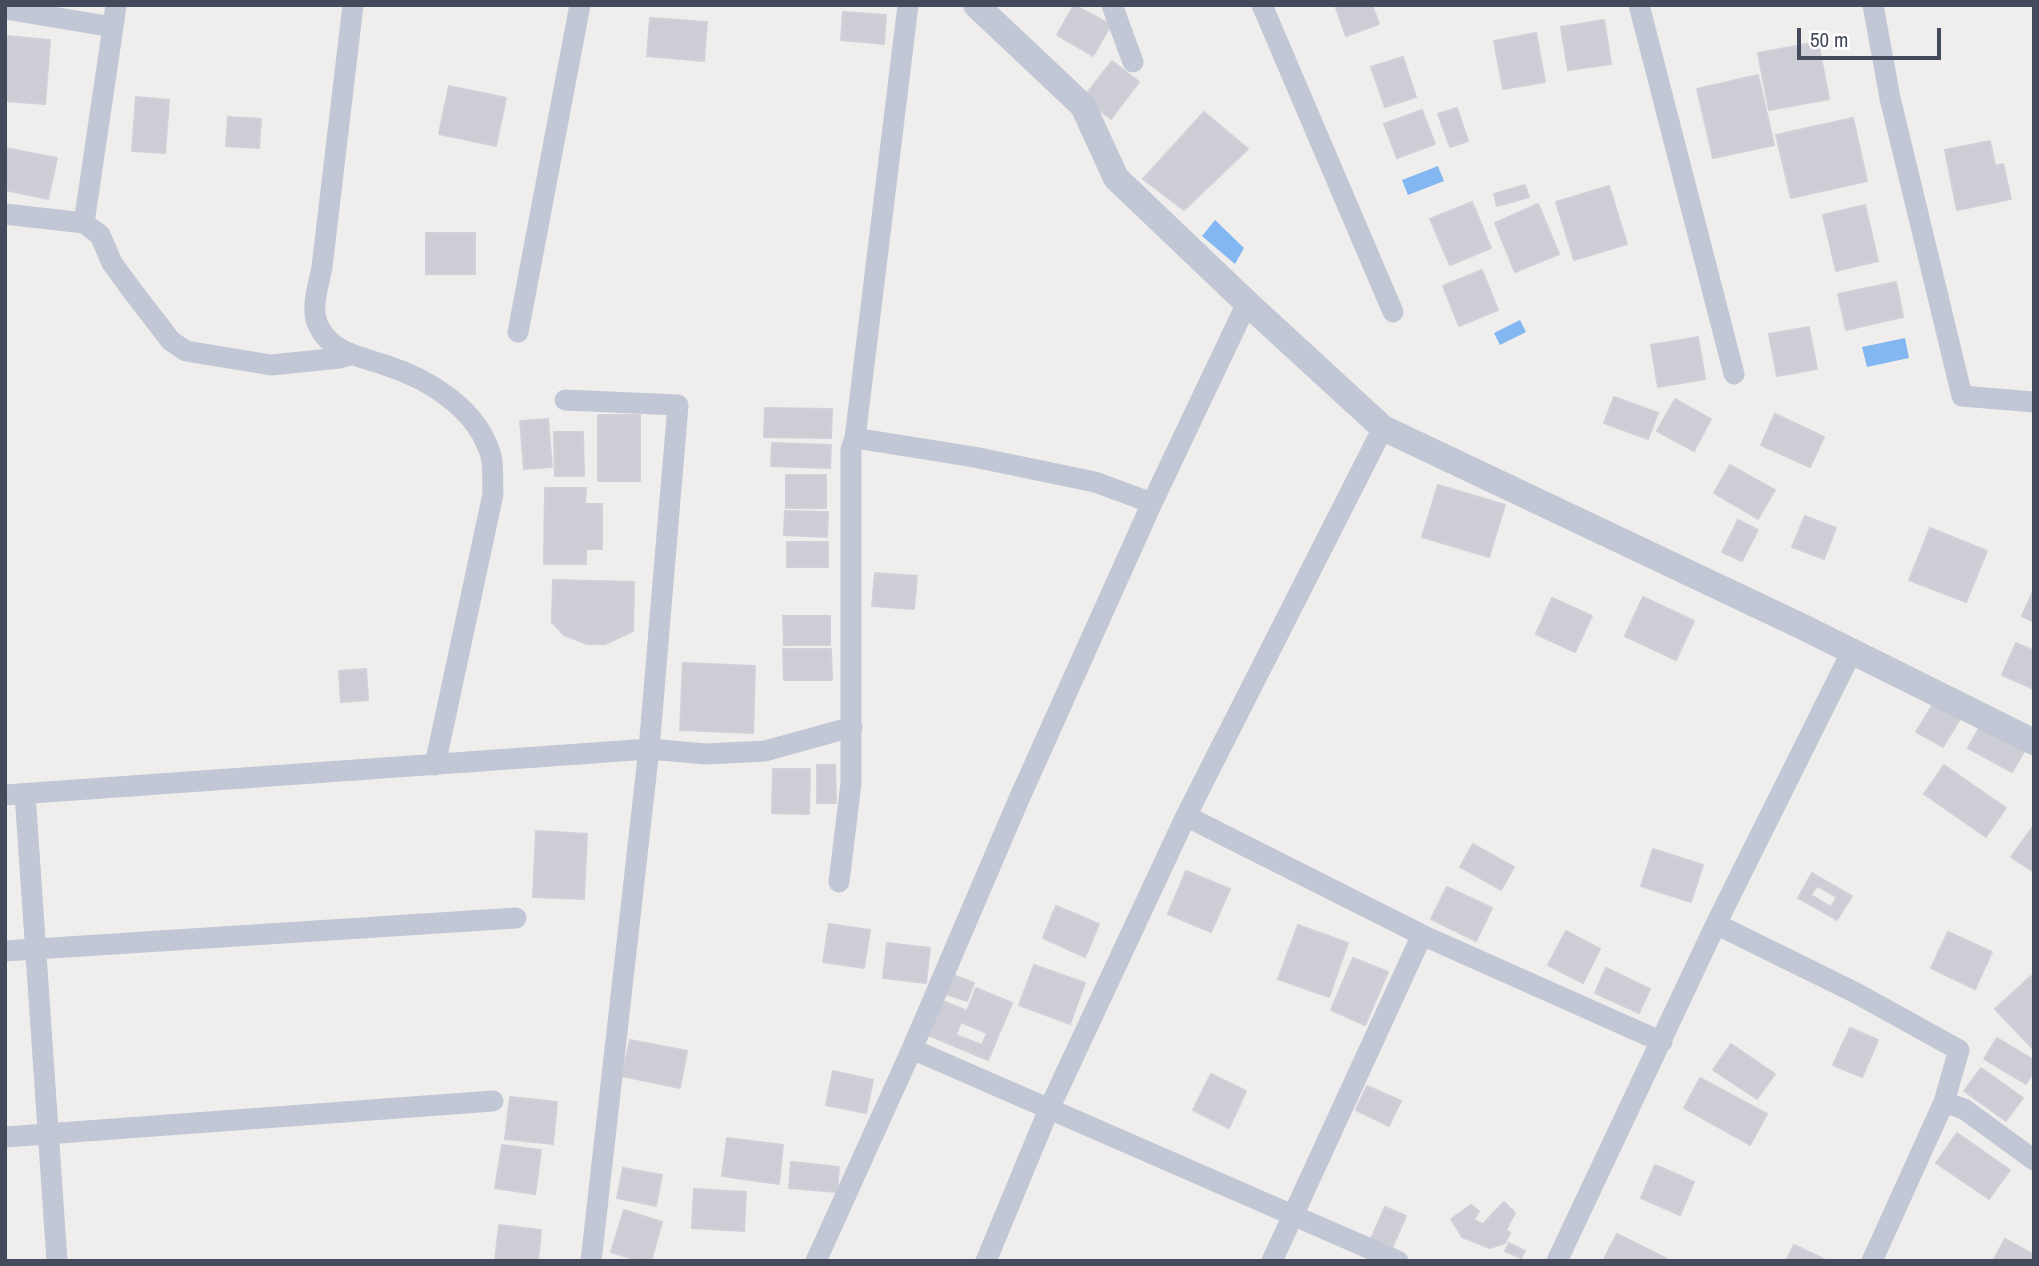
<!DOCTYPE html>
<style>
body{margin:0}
#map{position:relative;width:2039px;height:1266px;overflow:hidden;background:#f0eeed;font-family:"Archivo Narrow",sans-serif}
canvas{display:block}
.frame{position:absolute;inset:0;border:7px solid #44495c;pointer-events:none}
.scale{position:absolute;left:1797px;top:28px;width:144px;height:32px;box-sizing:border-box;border:4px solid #44495c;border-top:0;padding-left:9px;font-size:21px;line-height:24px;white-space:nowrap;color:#44495c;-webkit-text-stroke:5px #fff;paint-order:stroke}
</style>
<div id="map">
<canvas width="2039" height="1266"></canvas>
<div class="frame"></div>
<div class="scale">50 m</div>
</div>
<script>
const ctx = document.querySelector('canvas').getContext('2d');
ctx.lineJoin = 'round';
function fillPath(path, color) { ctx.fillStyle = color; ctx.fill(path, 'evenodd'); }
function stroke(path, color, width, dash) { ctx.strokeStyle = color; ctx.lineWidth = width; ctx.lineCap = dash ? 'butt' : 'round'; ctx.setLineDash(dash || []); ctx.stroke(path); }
const water = new Path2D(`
 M1438 166 1444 181 1408 195 1402 180Z
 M1215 220 1244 248 1235 264 1202 236Z
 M1520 320 1526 332 1500 345 1494 333Z
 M1905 338 1909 358 1867 367 1862 347Z`);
const building = new Path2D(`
 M1074 5 1111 25 1093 56 1057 35Z
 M1335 5H1372L1379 24 1346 36Z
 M843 12 886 15 884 44 841 40Z
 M650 18 707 22 704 61 647 56Z
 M1604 20 1611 64 1568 70 1561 27Z
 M1536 33 1545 82 1503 89 1494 41Z
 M5 36 50 40 45 104 5 101Z
 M1818 42 1829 99 1769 110 1758 53Z
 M1403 57 1416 97 1385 107 1371 67Z
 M1112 61 1139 82 1111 119 1083 98Z
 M1758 75 1774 145 1713 158 1697 89Z
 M449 86 506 98 496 146 439 134Z
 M136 97 169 100 165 153 132 151Z
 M1457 108 1468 141 1450 147 1438 114Z
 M1422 110 1435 144 1397 158 1384 124Z
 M1204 112 1248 149 1184 210 1143 179Z
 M228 117 261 119 259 148 226 146Z
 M1853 118 1867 181 1791 198 1776 135Z
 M1990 141 1995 166 2003 164 2011 199 1957 210 1945 150Z
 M5 148 57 158 48 199 5 190Z
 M1525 185 1529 197 1497 206 1494 194Z
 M1609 186 1627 244 1574 260 1556 202Z
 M1472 202 1491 248 1450 265 1430 219Z
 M1538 204 1559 254 1515 272 1495 223Z
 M1865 205 1878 261 1836 271 1823 215Z
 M426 233H475V274H426Z
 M1482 270 1498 310 1459 326 1443 286Z
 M1896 282 1903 317 1846 330 1838 294Z
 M1809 327 1817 369 1777 376 1769 334Z
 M1698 337 1705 379 1658 387 1651 345Z
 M1614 397 1658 413 1648 439 1604 423Z
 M1675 399 1711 419 1694 451 1657 431Z
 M765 408 832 409 831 438 764 437Z
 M1775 414 1824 437 1810 467 1761 445Z
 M598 415H640V481H598Z
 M548 419 552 467 524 469 520 421Z
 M554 432H583L584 476H555Z
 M772 443 831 445 830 468 771 466Z
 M1730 465 1775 490 1758 519 1714 493Z
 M786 475H826V508H786Z
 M1438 485 1505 505 1489 557 1422 537Z
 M545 488H586L585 504H602V549H586V564H544Z
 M785 511 828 512 827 537 784 535Z
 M1805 516 1836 528 1824 559 1792 547Z
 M1738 520 1758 530 1742 561 1722 552Z
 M1930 528 1987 551 1966 602 1909 580Z
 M787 542H828V567H787Z
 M875 573 917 576 914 609 872 606Z
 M553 580 634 582 633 631 605 644H587L564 635 552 622Z
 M2034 589V622L2022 616Z
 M1643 597 1694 621 1676 660 1625 636Z
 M1552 598 1592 616 1575 652 1536 634Z
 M783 616H830V645H784Z
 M2016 643 2034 651V689L2002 675Z
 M783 649H831L832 680H784Z
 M683 663 755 666 753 733 680 730Z
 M366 669 368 700 341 702 339 671Z
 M1933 704 1960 719 1943 747 1916 732Z
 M1981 725 2025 750 2012 772 1968 748Z
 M817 765H835L836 803H817Z
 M1944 765 2006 808 1986 837 1924 794Z
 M773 769H810L809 814 772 813Z
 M2034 825V872L2011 857Z
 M536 831 587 834 584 899 533 897Z
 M1473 844 1514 867 1501 890 1460 867Z
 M1653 849 1703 865 1691 902 1641 886Z
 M1186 871 1230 889 1211 932 1168 914Z
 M1812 873 1852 896 1837 920 1798 898ZM1817 886 1837 897 1831 907 1811 895Z
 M1447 887 1492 908 1476 941 1431 919Z
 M1056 906 1099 924 1085 957 1043 938Z
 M829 924 870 930 864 968 823 962Z
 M1298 925 1348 943 1329 997 1278 979Z
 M1566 931 1600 949 1583 983 1548 965Z
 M1948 932 1992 952 1975 989 1931 968Z
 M887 943 930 948 926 983 883 978Z
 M1353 958 1388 972 1365 1025 1331 1010Z
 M1034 965 1085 983 1070 1024 1019 1005Z
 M1606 968 1650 989 1639 1013 1595 993Z
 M953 975 974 983 967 1001 946 994Z
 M2031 976 2034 979V1050L1995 1009Z
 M976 988 1012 1003 988 1060 928 1035 943 1001 967 1011ZM961 1022 987 1033 982 1045 956 1035Z
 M1850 1028 1878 1040 1862 1077 1833 1065Z
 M1997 1038 2034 1060V1071L2026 1084 1984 1059Z
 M630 1040 687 1051 680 1088 622 1076Z
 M1731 1044 1775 1074 1757 1099 1713 1070Z
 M1981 1068 2023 1098 2006 1121 1964 1091Z
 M833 1071 873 1080 866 1113 826 1105Z
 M1211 1074 1246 1091 1229 1128 1193 1110Z
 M1700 1078 1767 1114 1750 1145 1684 1108Z
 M1367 1086 1401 1101 1389 1126 1356 1110Z
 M510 1097 557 1102 553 1144 505 1139Z
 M1957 1133 2010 1170 1989 1199 1936 1163Z
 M727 1138 783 1145 779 1184 722 1176Z
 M502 1145 541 1150 535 1194 495 1188Z
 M791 1162 839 1167 837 1192 789 1188Z
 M1655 1165 1694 1182 1680 1215 1641 1198Z
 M623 1168 662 1175 656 1206 617 1198Z
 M694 1189 746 1192 744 1231 692 1228Z
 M1504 1202 1515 1213 1506 1230 1510 1233 1505 1243 1490 1248 1462 1237 1451 1219 1471 1205 1479 1211 1474 1220 1483 1224Z
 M1385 1207 1406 1216 1392 1248 1371 1239Z
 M624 1210 662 1222 651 1261H640L611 1252Z
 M499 1225 541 1230 538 1261H495Z
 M1617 1234 1667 1259 1666 1261H1603Z
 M2005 1239 2034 1255V1261H1993Z
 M1509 1243 1525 1251 1521 1258 1505 1251Z
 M1794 1245 1828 1261H1786Z`);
const minor = new Path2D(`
 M353 5 322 267C319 284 310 308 318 325 331 353 359 356 385 365 429 379 478 409 491 456 494 468 492 482 493 494L435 765
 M1112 5 1133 62
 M1262 5 1393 312
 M1639 5 1734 374
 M1873 5 1890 98 1962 396 2034 402
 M5 9 113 27 116 5
 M5 214 84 223 100 235 112 263 134 293 171 341 186 351 271 365 340 358 350 355
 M84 223 113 27
 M518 332 580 5
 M565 400 678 405 649 749 591 1261
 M855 438 974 457 1095 482 1152 503
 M25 794 57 1261
 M5 795 649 749 706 754 765 751 852 727
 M1186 816 1422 935 1662 1042
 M839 882 851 783V449L855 438 908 5
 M1716 924 1856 993 1959 1050 1944 1102 1872 1261
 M5 951 516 918
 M912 1049 1398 1261
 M1944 1102 1964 1109 2034 1160
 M5 1137 493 1101
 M816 1261 912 1049 1019 799 1152 503 1247 303
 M986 1261 1049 1109 1186 816 1383 428
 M1272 1261 1422 935
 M1557 1261 1716 924 1852 651`);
const tertiary = new Path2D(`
 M976 5 1083 106 1116 178 1247 303 1383 428 1803 627 2034 742`);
fillPath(water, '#82b7f1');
fillPath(building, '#cccdd5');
stroke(building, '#d1d0d9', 2);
stroke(minor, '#c2c7d6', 21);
stroke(tertiary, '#c2c7d6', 26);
</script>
